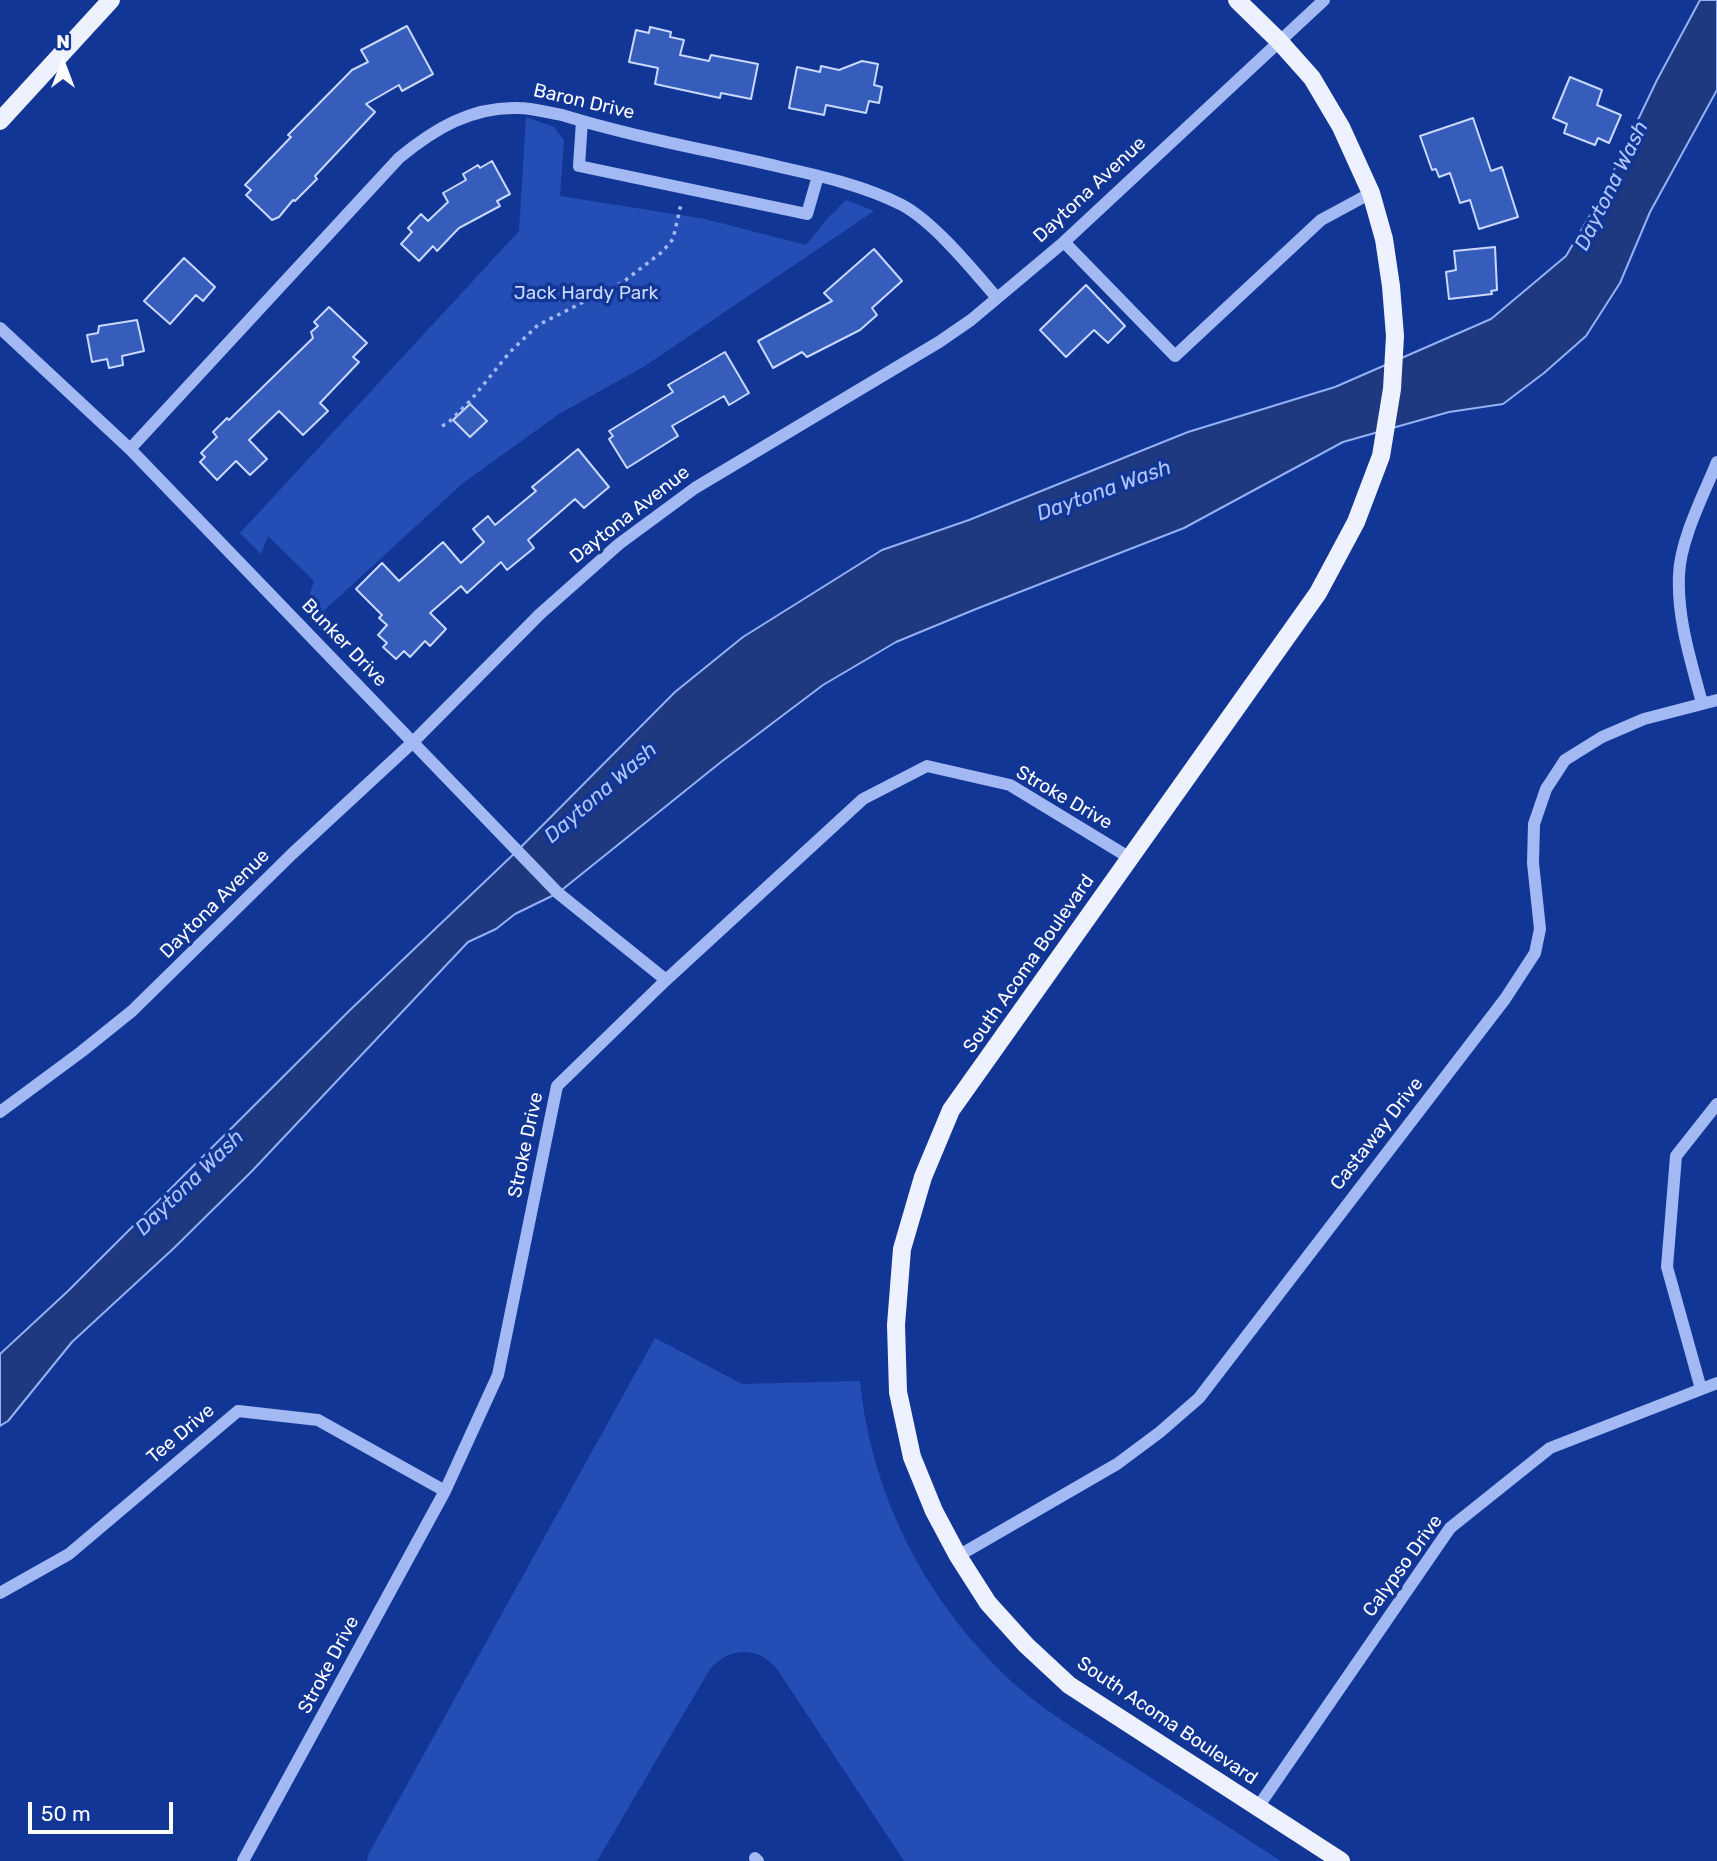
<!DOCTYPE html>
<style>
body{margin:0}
#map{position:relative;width:1717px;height:1861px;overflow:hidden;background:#123695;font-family:Rubik,sans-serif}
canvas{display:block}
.north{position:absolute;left:28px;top:28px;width:70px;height:70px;-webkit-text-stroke:5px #123695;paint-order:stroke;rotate:0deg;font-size:19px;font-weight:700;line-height:28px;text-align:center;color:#fff}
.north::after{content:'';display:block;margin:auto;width:24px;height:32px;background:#fff;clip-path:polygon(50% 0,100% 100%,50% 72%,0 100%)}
.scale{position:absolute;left:28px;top:1802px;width:145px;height:32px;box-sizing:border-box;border:4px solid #fff;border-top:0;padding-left:9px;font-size:21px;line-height:24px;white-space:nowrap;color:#fff;-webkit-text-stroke:5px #123695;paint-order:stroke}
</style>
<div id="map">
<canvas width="1717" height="1861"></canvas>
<div class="north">N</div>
<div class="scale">50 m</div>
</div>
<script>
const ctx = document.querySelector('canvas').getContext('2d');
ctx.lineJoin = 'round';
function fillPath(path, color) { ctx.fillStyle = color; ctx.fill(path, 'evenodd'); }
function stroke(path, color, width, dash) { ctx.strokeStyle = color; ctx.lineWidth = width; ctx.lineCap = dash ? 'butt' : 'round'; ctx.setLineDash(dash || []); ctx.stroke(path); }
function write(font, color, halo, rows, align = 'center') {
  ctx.font = font + ' Rubik,sans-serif'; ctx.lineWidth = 7; ctx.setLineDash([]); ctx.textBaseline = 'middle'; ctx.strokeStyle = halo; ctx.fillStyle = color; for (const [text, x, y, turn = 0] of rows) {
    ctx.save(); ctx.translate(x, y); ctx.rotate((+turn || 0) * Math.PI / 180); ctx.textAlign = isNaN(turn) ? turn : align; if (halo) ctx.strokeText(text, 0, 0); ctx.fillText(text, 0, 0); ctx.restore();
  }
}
const green = new Path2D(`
 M526 117 554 127 564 140 560 196 705 219 806 245 826 220 846 200 874 211 645 366 559 414 463 483 317 617 305 609 314 581 268 536 261 554 240 533 519 231Z
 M655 1338 742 1384 860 1381C872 1501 930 1609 1020 1689 1051 1715 1086 1736 1120 1758 1174 1792 1228 1827 1281 1861H904L777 1669C758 1646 729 1647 710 1669L597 1861H367L368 1855Z`);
const water = new Path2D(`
 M1700 0H1717V90L1650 212 1620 283 1586 336 1544 373 1503 404 1449 412 1343 442 1184 528 976 609 896 642 823 685 721 762 558 893 515 914 496 929 468 942 252 1171 174 1248 72 1342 8 1421 0 1426V1354L68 1291 349 1011 518 850 675 692 743 637 882 550 969 520 1188 432 1335 387 1491 319 1566 256 1602 195 1657 80Z`);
const building = new Path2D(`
 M407 26 433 74 402 91 399 85 366 104 375 112 315 176 317 179 295 201 293 200 279 217 272 220 246 195 251 190 245 185 291 137 288 135 352 70 368 62 361 50Z
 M650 27 671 32 670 37 684 40 680 55 709 61 711 55 758 64 751 99 721 93 720 98 655 84 658 68 629 62 636 30 649 33Z
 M862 61 878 64 874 85 882 87 879 103 869 101 866 113 826 105 824 115 789 108 797 67 820 72 821 66 839 70Z
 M1570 77 1602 90 1597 105 1621 115 1609 143 1598 138 1595 145 1564 133 1567 124 1553 118Z
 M1473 118 1491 171 1502 167 1518 217 1479 229 1470 200 1460 203 1450 173 1439 177 1436 169 1432 170 1420 136Z
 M492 161 510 194 497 201 500 206 459 228 437 251 433 246 419 261 401 244 412 232 408 228 421 214 428 221 448 202 443 193 466 180 463 174 478 165 480 168Z
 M1495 247 1497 290 1491 291 1492 294 1449 299 1446 272 1456 270 1454 251Z
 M874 249 902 281 872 308 877 315 860 330 807 357 802 352 773 368 758 341 832 301 824 293Z
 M184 258 215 287 203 301 196 295 170 324 144 301Z
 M1086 285 1125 326 1108 343 1094 330 1066 357 1040 330Z
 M329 307 367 343 353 357 359 362 320 403 328 411 303 435 279 411 249 440 267 459 250 475 236 461 217 480 200 462 205 457 201 453 217 437 213 432 227 418 229 420 313 338 311 332 318 326 314 322Z
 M137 320 144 351 122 356 123 365 109 368 107 359 92 362 87 335 98 333 99 326Z
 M725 352 749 393 729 405 724 396 672 426 678 436 627 468 609 439 613 436 609 431 673 392 668 385Z
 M470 404 487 421 470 437 453 420Z
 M578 449 609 487 584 508 575 499 528 540 534 548 507 570 501 562 467 593 461 586 430 613 446 629 430 646 425 641 410 657 404 651 396 659 383 647 387 643 378 635 387 625 379 618 382 615 356 589 382 563 399 581 443 542 461 563 484 542 473 529 488 516 495 525 536 491 532 487Z`);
const path = new Path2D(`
 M442 426 448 423 471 400 510 352 538 325 623 282 662 252 673 239 681 204`);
const minor = new Path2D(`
 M582 121 579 166 807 214 818 176
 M1064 242 1175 356 1321 220 1371 193
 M0 328 130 449 558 893 666 980
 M130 449 399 158C434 129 472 106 519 108 533 108 548 113 562 115 633 137 708 150 780 167 821 176 865 186 902 205 934 222 973 270 997 298
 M1702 703C1691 661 1677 619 1679 575 1680 540 1704 494 1717 462
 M0 1112 81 1052 132 1011 292 854 413 742 540 614 619 544 695 488 939 342 971 320 1064 242 1324 0
 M1701 1389 1667 1267 1676 1156 1717 1104
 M958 1556 1117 1464 1160 1432 1199 1398 1505 999 1535 953 1540 929 1533 863 1534 824 1546 789 1565 760 1602 737 1644 719 1717 700
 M0 1593 69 1554 238 1411 318 1420 445 1491
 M1258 1807 1450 1528 1550 1448 1717 1383
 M755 1858 758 1861
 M243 1861 445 1491 498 1375 557 1086 666 980 863 799 927 766 1010 785 1130 858`);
const major = new Path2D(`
 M1237 0 1279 41 1312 78 1341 127 1371 193 1384 239 1391 286 1395 336 1392 389 1381 456 1356 522 1318 593 951 1110 923 1177 902 1249 896 1325 898 1392 912 1457 934 1511 958 1556 988 1603 1026 1645 1069 1685 1341 1861
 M0 121 111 0`);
const streetNames = [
 ["Baron Drive",584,102,13],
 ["Daytona Avenue",1090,190,-43],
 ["Daytona Avenue",630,515,-38],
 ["Bunker Drive",344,643,46],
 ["Stroke Drive",1064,798,30],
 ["Daytona Avenue",215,904,-45],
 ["South Acoma Boulevard",1029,964,-55],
 ["Castaway Drive",1377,1134,-52],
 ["Stroke Drive",526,1145,-78],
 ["Tee Drive",181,1434,-40],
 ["Calypso Drive",1403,1566,-54],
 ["Stroke Drive",329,1665,-62],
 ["South Acoma Boulevard",1167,1721,34]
];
const parkNames = [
 ["Jack Hardy Park",586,294]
];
const waterNames = [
 ["Daytona Wash",1612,186,-64],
 ["Daytona Wash",1104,491,-20],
 ["Daytona Wash",601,793,-41],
 ["Daytona Wash",190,1183,-44]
];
fillPath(green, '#244eb5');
fillPath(water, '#1f3981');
stroke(water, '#94b1f6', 2);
fillPath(building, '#365cbc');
stroke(building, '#c9d8fd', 2);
stroke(path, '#a2b9f3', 3.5, [3.5, 5]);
stroke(minor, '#a2b9f3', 12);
stroke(major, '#eef1ff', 18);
write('19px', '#fff', '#123695', streetNames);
write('19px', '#c9d8fd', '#123695', parkNames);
write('italic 21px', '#aec4fa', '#123695', waterNames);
</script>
